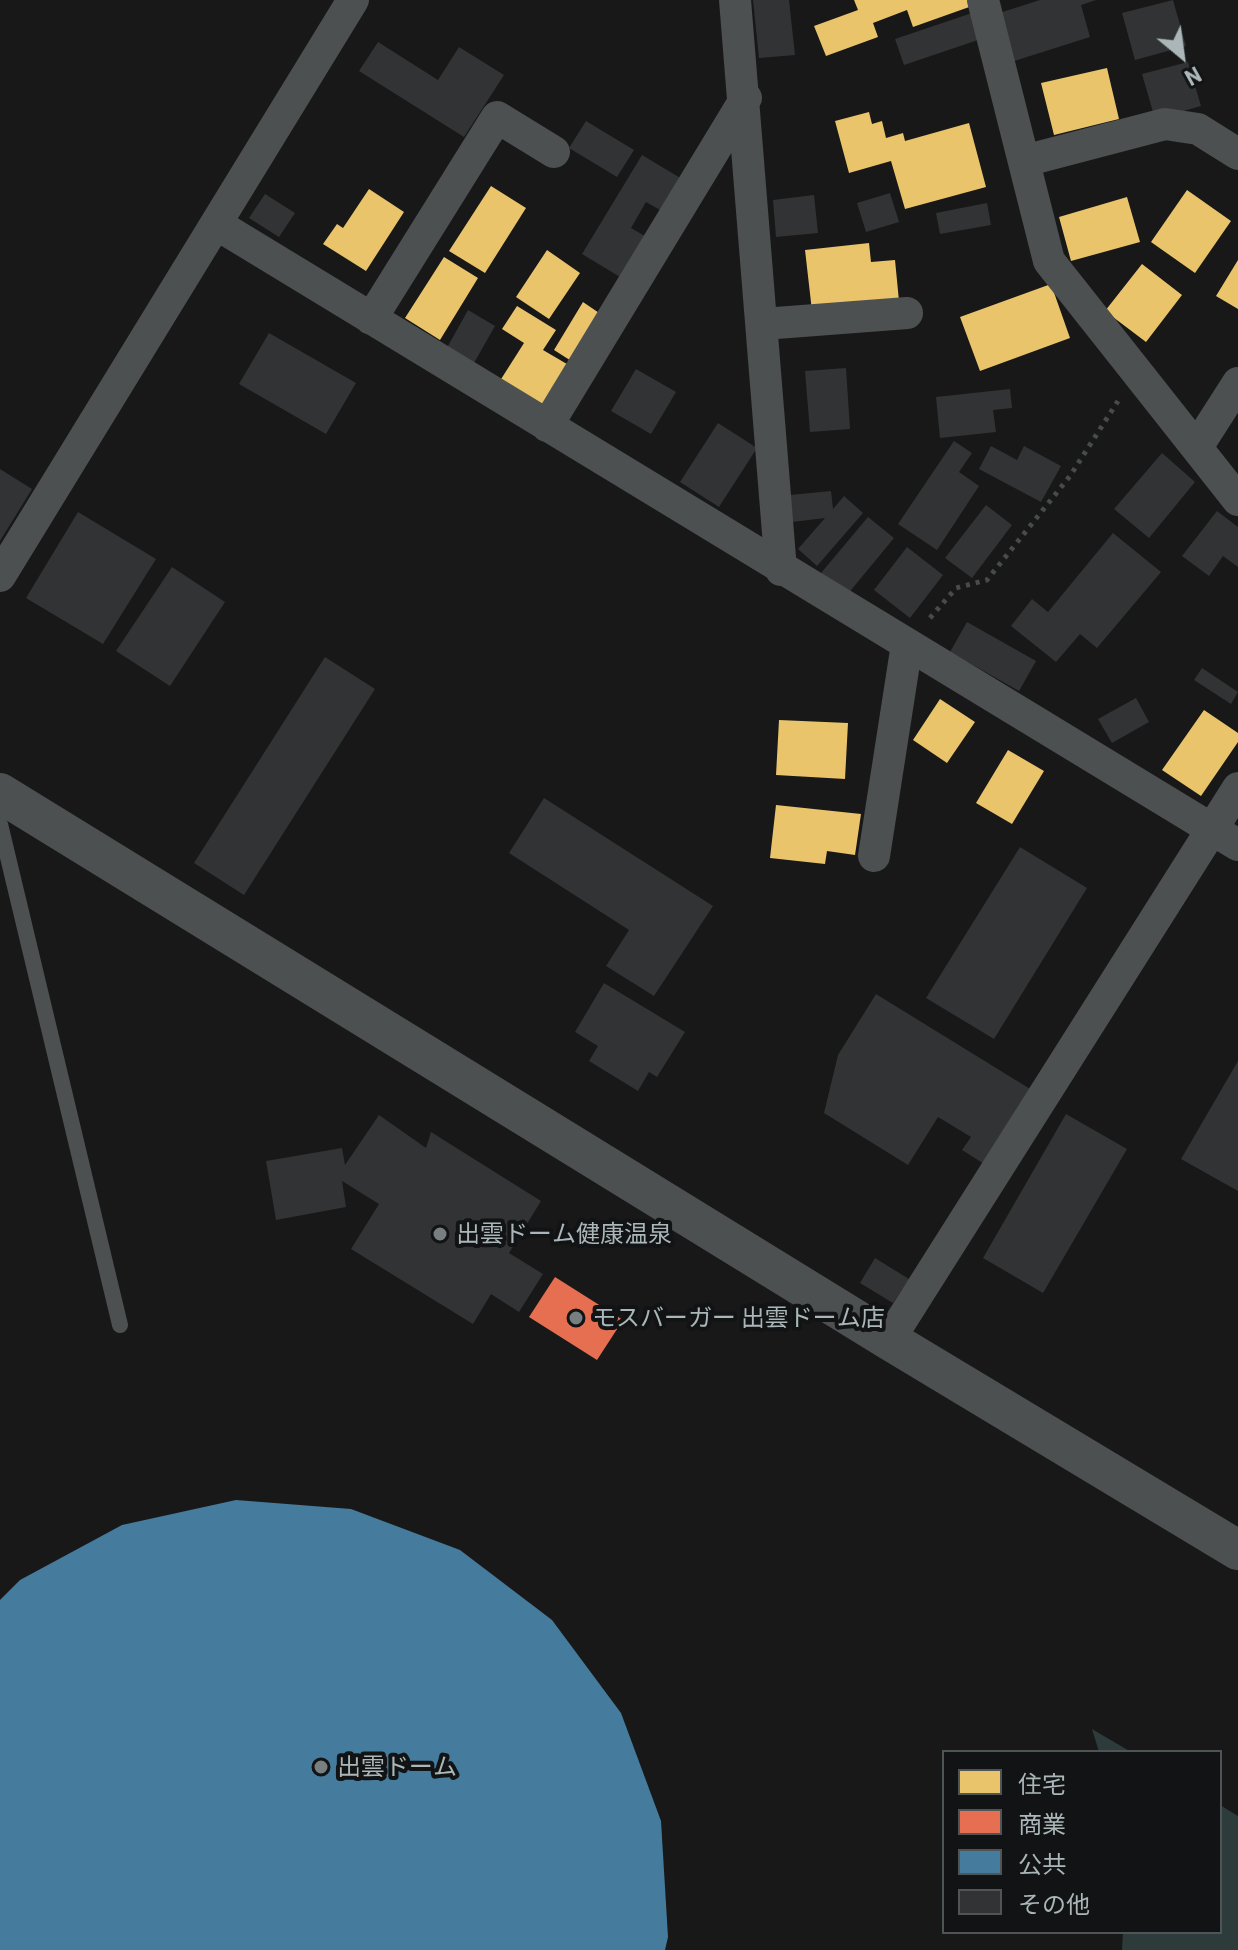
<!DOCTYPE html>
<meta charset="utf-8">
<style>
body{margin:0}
#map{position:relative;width:1238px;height:1950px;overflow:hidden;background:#181818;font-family:Barlow,"Noto Sans JP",sans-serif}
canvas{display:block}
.legend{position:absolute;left:942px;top:1750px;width:280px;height:184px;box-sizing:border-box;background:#121314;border:2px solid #4f5456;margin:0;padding:10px 14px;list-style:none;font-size:24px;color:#aab6b8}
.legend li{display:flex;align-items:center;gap:16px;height:40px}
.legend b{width:40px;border:2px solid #4f5456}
.north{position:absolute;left:1142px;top:16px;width:80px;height:80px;-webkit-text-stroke:6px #121314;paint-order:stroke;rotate:151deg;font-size:22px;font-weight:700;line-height:32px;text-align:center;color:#aab6b8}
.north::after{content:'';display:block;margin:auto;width:28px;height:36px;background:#aab6b8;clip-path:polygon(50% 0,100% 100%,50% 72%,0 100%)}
</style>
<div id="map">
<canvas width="1238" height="1950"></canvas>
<ul class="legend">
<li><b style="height:22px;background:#e9c46a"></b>住宅</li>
<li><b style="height:22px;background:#e76f51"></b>商業</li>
<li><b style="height:22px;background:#457b9d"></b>公共</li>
<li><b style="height:22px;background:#323334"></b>その他</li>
</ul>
<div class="north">N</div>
</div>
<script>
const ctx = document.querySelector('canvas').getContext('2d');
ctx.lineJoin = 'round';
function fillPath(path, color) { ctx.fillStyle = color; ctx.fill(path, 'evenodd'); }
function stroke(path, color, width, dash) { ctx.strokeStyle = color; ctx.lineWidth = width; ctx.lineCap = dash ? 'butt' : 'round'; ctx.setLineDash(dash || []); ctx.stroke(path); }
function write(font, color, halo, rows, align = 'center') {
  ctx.font = font + ' Barlow,"Noto Sans JP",sans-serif'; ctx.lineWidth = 8; ctx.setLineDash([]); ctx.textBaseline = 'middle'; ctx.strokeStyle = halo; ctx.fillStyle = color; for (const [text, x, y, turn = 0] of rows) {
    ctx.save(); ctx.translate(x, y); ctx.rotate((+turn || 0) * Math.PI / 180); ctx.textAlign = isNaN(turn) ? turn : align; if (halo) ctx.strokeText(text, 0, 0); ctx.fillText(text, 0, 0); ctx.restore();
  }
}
const water = new Path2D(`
 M1092 1729 1131 1752H1099Z
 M1220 1805 1238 1816V1950H1122L1123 1932H1220Z`);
const homes = new Path2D(`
 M854 0H970L972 6 913 27 907 10 873 23 878 37 826 56 814 26 858 10Z
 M1107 68 1119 119 1054 135 1041 83Z
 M869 112 872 124 882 121 886 138 903 133 905 141 969 123 986 187 905 209 891 161 849 173 835 121Z
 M491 186 526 208 485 273 449 251Z
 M369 189 404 212 366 271 323 244 337 224 343 228Z
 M1187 190 1231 221 1195 273 1151 242Z
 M1127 197 1140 242 1071 261 1059 217Z
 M869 243 871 262 895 260 899 301 812 311 805 250Z
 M547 250 580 273 549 319 516 297Z
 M444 257 478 278 440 340 405 318Z
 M1238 260V309L1216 296Z
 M1142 264 1182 295 1146 342 1105 311Z
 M1051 284 1070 338 980 371 960 317Z
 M583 302 605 317 576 364 554 350Z
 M517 306 556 330 543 350 572 367 542 415 496 387 524 343 502 329Z
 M940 699 975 722 947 763 913 740Z
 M1204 710 1238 733V742L1201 796 1162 770Z
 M779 720 848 723 845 779 776 775Z
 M1008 750 1044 771 1012 824 976 803Z
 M776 805 861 814 855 855 827 851 825 864 770 858Z`);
const shops = new Path2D(`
 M555 1277 623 1320 597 1360 529 1317Z`);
const public = new Path2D(`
 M236 1500 351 1509 460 1550 552 1620 621 1713 661 1821 668 1937 665 1950H0V1600L20 1580 122 1525Z`);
const building = new Path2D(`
 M753 0H789L795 55 759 58Z
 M1040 0H1096L1081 5 1090 37 1008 63 993 15Z
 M1173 0 1186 46 1135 60 1122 13Z
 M972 13 981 39 904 65 895 39Z
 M378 42 438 80 459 47 504 75 464 137 359 71Z
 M1188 62 1201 106 1155 119 1142 74Z
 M586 121 634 150 617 177 569 148Z
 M642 155 682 179 662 211 646 202 631 228 650 239 625 280 582 254Z
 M890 193 899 222 866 232 857 203Z
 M265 194 295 213 279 237 249 218Z
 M814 195 818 233 776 237 773 200Z
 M987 203 991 225 940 234 936 213Z
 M468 310 495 326 470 370 443 355Z
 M269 333 356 383 326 434 239 384Z
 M846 368 850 429 810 432 805 371Z
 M636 369 676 392 651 434 611 411Z
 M1010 389 1012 408 993 410 996 432 940 438 936 397Z
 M718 423 757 448 719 507 680 482Z
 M954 441 972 453 959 472 979 486 937 550 898 524Z
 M991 446 1017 460 1024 446 1061 466 1041 502 979 469Z
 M1162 453 1195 482 1149 538 1114 509Z
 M0 469 32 489 0 541Z
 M831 491 833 509 844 496 863 513 817 566 798 549 825 518 792 522 790 495Z
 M986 505 1012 525 972 578 945 558Z
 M1217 511 1238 527V567L1223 556 1209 576 1182 556Z
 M78 512 156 559 103 644 26 598Z
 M868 517 894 538 847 595 821 573Z
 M1113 533 1161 572 1097 648 1080 634 1056 662 1011 626 1032 599 1048 612Z
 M907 547 943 575 910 618 874 590Z
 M172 567 225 602 170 686 116 651Z
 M967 622 1036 661 1019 691 950 652Z
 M325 657 375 689 244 895 194 863Z
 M1202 668 1238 692 1231 704 1194 680Z
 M1136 698 1149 722 1112 743 1098 719Z
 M544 798 713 906 654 996 606 966 629 930 509 853Z
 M1020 847 1087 888 994 1039 926 998Z
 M604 983 685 1032 657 1077 649 1072 638 1091 589 1061 598 1046 575 1032Z
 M876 994 1035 1092 989 1167 962 1150 971 1137 938 1117 908 1165 824 1113 838 1055Z
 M1238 1061V1191L1181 1159Z
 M1066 1114 1127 1149 1043 1293 983 1258Z
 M379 1115 426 1148 431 1132 541 1201 509 1253 543 1274 519 1312 491 1294 473 1324 351 1249 379 1204 342 1181 346 1207 276 1220 266 1161 342 1148 345 1165Z
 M875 1258 909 1279 893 1303 860 1283Z`);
const path = new Path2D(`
 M930 618 956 588 987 580 1070 476 1118 401`);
const service = new Path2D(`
 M0 824 120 1325`);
const minor = new Path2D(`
 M735 0 781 570
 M983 0 1049 261 1238 500
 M1024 161 1165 124 1198 129 1238 154
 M218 225 1238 845
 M371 319 497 117 554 152
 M763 324 907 313
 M547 426 746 98
 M1197 447 1238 383
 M0 576 353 0
 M874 856 907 644
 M889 1340 1238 788`);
const tertiary = new Path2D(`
 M0 793 889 1340 1238 1550`);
const markers = [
 [440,1234,8,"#777f80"],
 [576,1318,8,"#777f80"],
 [321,1767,8,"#777f80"]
];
const poiNames = [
 ["出雲ドーム健康温泉",456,1234],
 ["モスバーガー 出雲ドーム店",592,1318],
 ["出雲ドーム",337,1767]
];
fillPath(water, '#2e3b3b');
fillPath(homes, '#e9c46a');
fillPath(shops, '#e76f51');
fillPath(public, '#457b9d');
fillPath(building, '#323334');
stroke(path, '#484b4c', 5, [4, 6]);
stroke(service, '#4c5051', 16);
stroke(minor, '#4c5051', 32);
stroke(tertiary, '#4c5051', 40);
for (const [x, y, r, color] of markers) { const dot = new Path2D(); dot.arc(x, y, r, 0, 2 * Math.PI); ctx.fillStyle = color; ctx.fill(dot); stroke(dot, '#121314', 3); }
write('24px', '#aab6b8', '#121314', poiNames, 'left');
</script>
